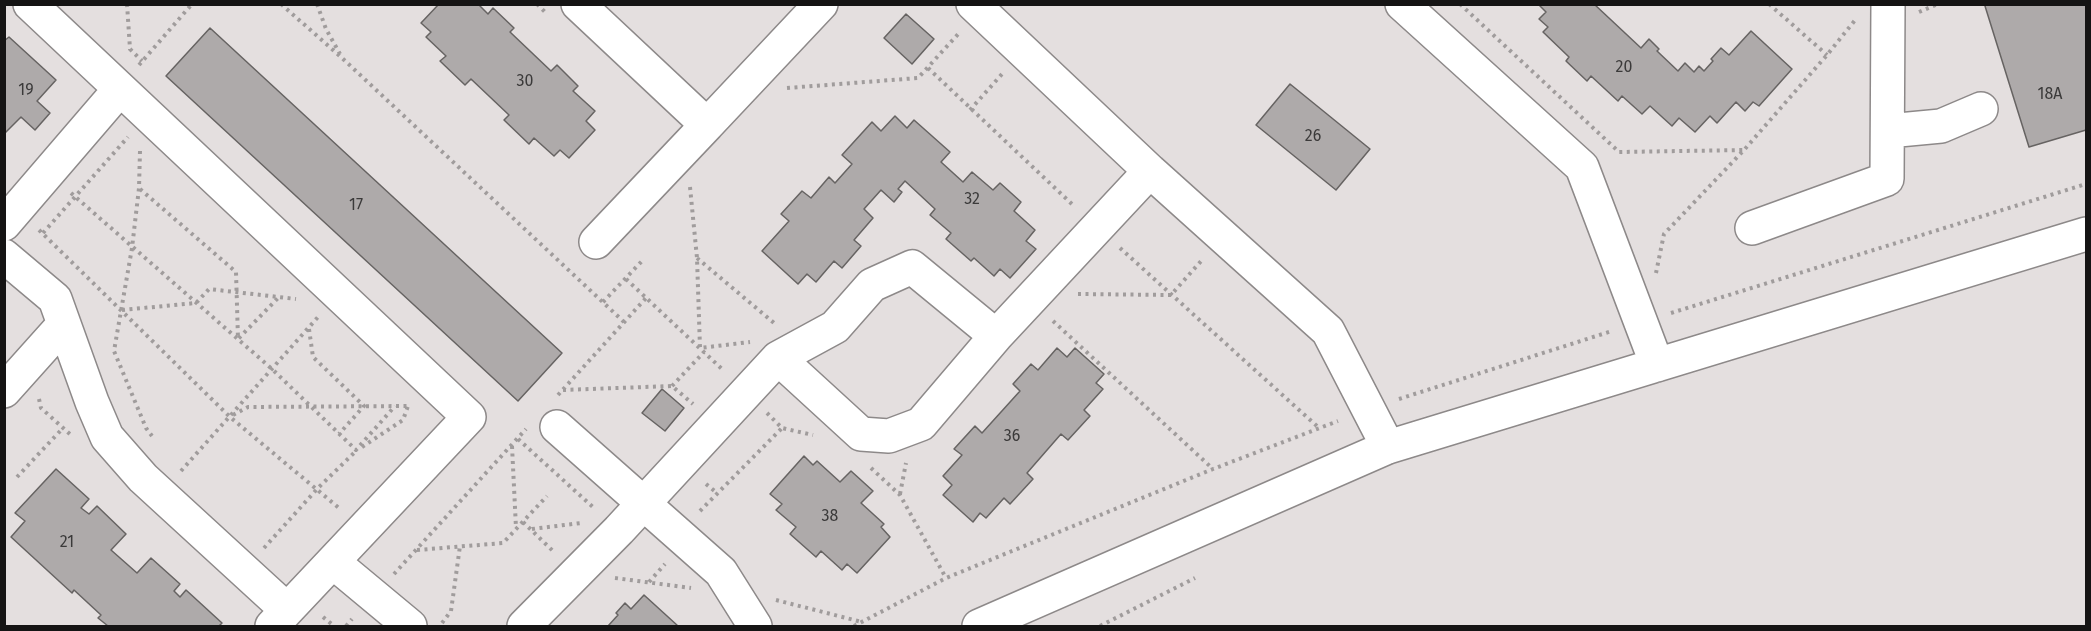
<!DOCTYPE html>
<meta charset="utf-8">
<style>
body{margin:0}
#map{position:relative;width:2091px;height:631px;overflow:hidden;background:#e4dfdf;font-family:"Fira Sans",sans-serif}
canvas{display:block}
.frame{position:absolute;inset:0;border:6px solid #151414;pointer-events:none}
</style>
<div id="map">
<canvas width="2091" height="631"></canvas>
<div class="frame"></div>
</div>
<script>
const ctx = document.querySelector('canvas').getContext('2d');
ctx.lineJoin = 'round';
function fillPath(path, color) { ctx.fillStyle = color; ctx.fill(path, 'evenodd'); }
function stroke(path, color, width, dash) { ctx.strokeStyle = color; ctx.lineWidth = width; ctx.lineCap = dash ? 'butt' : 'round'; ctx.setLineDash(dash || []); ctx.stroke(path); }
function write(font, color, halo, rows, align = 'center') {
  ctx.font = font + ' "Fira Sans",sans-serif'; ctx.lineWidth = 4.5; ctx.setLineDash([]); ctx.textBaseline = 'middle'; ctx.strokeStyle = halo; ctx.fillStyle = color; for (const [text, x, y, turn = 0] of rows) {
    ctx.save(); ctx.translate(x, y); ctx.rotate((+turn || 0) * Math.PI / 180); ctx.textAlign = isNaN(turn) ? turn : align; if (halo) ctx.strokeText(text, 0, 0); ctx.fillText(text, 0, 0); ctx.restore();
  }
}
const building = new Path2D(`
 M439 4H478L488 14 493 8 514 28 510 32 551 71 557 65 578 86 573 91 595 111 586 121 595 130 569 158 560 150 554 156 534 138 529 144 504 120 509 115 471 79 465 85 440 61 446 56 426 37 431 32 421 23Z
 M1538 4H1594L1641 48 1649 39 1659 49 1657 51 1678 71 1685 63 1694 72 1699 66 1704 71 1713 61 1711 59 1721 48 1729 55 1751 31 1792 69 1759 106 1753 102 1745 111 1736 102 1717 123 1710 116 1695 132 1679 118 1672 126 1650 106 1642 114 1622 96 1618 101 1591 76 1587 81 1566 61 1569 57 1543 32 1548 27 1539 19 1546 12Z
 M1988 4H2086V130L2029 147 1985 6Z
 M906 14 934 39 912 64 884 38Z
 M210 28 562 353 518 401 166 76Z
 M9 37 56 80 37 101 50 113 35 130 21 117 4 134V41Z
 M1290 84 1370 149 1336 190 1256 125Z
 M895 116 907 128 914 120 950 152 941 162 963 182 972 172 993 190 1000 183 1021 202 1014 211 1035 230 1026 241 1036 249 1010 278 1000 269 994 276 974 258 971 261 946 239 951 233 930 215 935 209 905 181 898 189 902 192 894 202 881 190 864 209 873 218 854 240 861 246 842 268 834 261 816 282 807 274 798 284 762 251 789 221 781 214 802 191 811 198 829 177 835 183 852 164 842 155 872 122 881 131Z
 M1057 348 1067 357 1075 348 1104 374 1096 383 1103 389 1084 410 1090 416 1068 440 1061 434 1027 473 1033 479 1010 504 1004 498 986 518 980 513 973 522 943 495 952 485 943 476 962 455 954 449 975 426 982 433 1020 391 1013 384 1031 364 1038 370Z
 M662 389 684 408 665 431 642 413Z
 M804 456 813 465 817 461 840 482 851 471 873 491 861 503 884 524 881 527 890 537 857 573 847 564 842 570 821 551 816 557 790 534 796 527 776 510 782 504 770 494Z
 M56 469 89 499 81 508 89 514 97 506 126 534 111 550 137 573 151 558 180 584 174 591 180 597 186 590 222 623 219 626H108L98 618 101 615 74 590 72 593 11 537 25 521 15 513Z
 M644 595 678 626H608L618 615 616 613 625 603 631 609Z`);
const path = new Path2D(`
 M127 4 130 49 142 61
 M281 4 341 57 624 322
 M317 4 326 29 340 54
 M537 4 547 14
 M1460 4 1619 152 1744 150
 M1769 4 1827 55
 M1919 12 1938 4
 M139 65 192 4
 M928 68 1074 206
 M787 88 918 78 960 32
 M970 110 1002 74
 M140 151 139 188 132 248 114 351 146 428 152 436
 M690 187 697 258 700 348 750 342
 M140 189 236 272 238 339 279 297
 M71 193 272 369 356 450 395 406
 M39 230 230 417 339 508
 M43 233 128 137
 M1120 248 1319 428
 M697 258 774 323
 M1656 273 1664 234 1744 150 1827 55 1856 19
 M626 279 723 370
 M1078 294 1171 295 1202 260
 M603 302 642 261
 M122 310 196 303 209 289 296 299
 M1671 313 2086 184
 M1053 321 1213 469
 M309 329 313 357 364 406 339 434
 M672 386 704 352
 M563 390 672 386 693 404
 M558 395 646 298
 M39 399 41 408 71 435
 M1399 399 1612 331
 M767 413 782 428 813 435
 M233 415 248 407 409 406
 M518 439 595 509
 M512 446 516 528
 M362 447 403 420 408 406
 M871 468 900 495 946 578
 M181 471 318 317
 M17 477 63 428
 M706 484 717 493
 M900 494 906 463
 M700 511 782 428
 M523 522 554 552
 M532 529 581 523
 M264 548 318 488 356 451
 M417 550 503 543 547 496
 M394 574 526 429
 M615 578 691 588
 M649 582 665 564
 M776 600 862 622
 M323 617 334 626
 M442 623 451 611 460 546
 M346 626 352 619
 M854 626 946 578 1213 469 1338 421
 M1100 626 1195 578`);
const minor = new Path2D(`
 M30 4 469 417 272 626
 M578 4 707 125 821 4
 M973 4 1150 171 1328 331 1388 447
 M1402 4 1582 167 1657 365
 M1888 131 1941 126 1981 109
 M4 224 120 89
 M1752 228 1887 179 1888 4
 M596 242 707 125
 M4 256 55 299 92 402 107 437 143 478 287 610
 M778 358 861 434 889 436 921 424 996 336
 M4 391 64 324
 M557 427 721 572 755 626
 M333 562 410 626
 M524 626 619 530 778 358 835 327 872 285 912 267 996 336 1150 171
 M979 626 1388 447 2086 234`);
const numberNames = [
 ["20",1624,68],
 ["30",525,82],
 ["19",26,91],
 ["18А",2050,95],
 ["26",1313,137],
 ["32",972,200],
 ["17",356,206],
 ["36",1012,437],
 ["38",830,517],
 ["21",67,543]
];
fillPath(building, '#aeaaaa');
stroke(building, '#666362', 1.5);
stroke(minor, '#8d8989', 36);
stroke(path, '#a09c9c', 4, [3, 4.5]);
stroke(minor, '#fff', 33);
write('16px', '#3b3a3a', null, numberNames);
</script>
